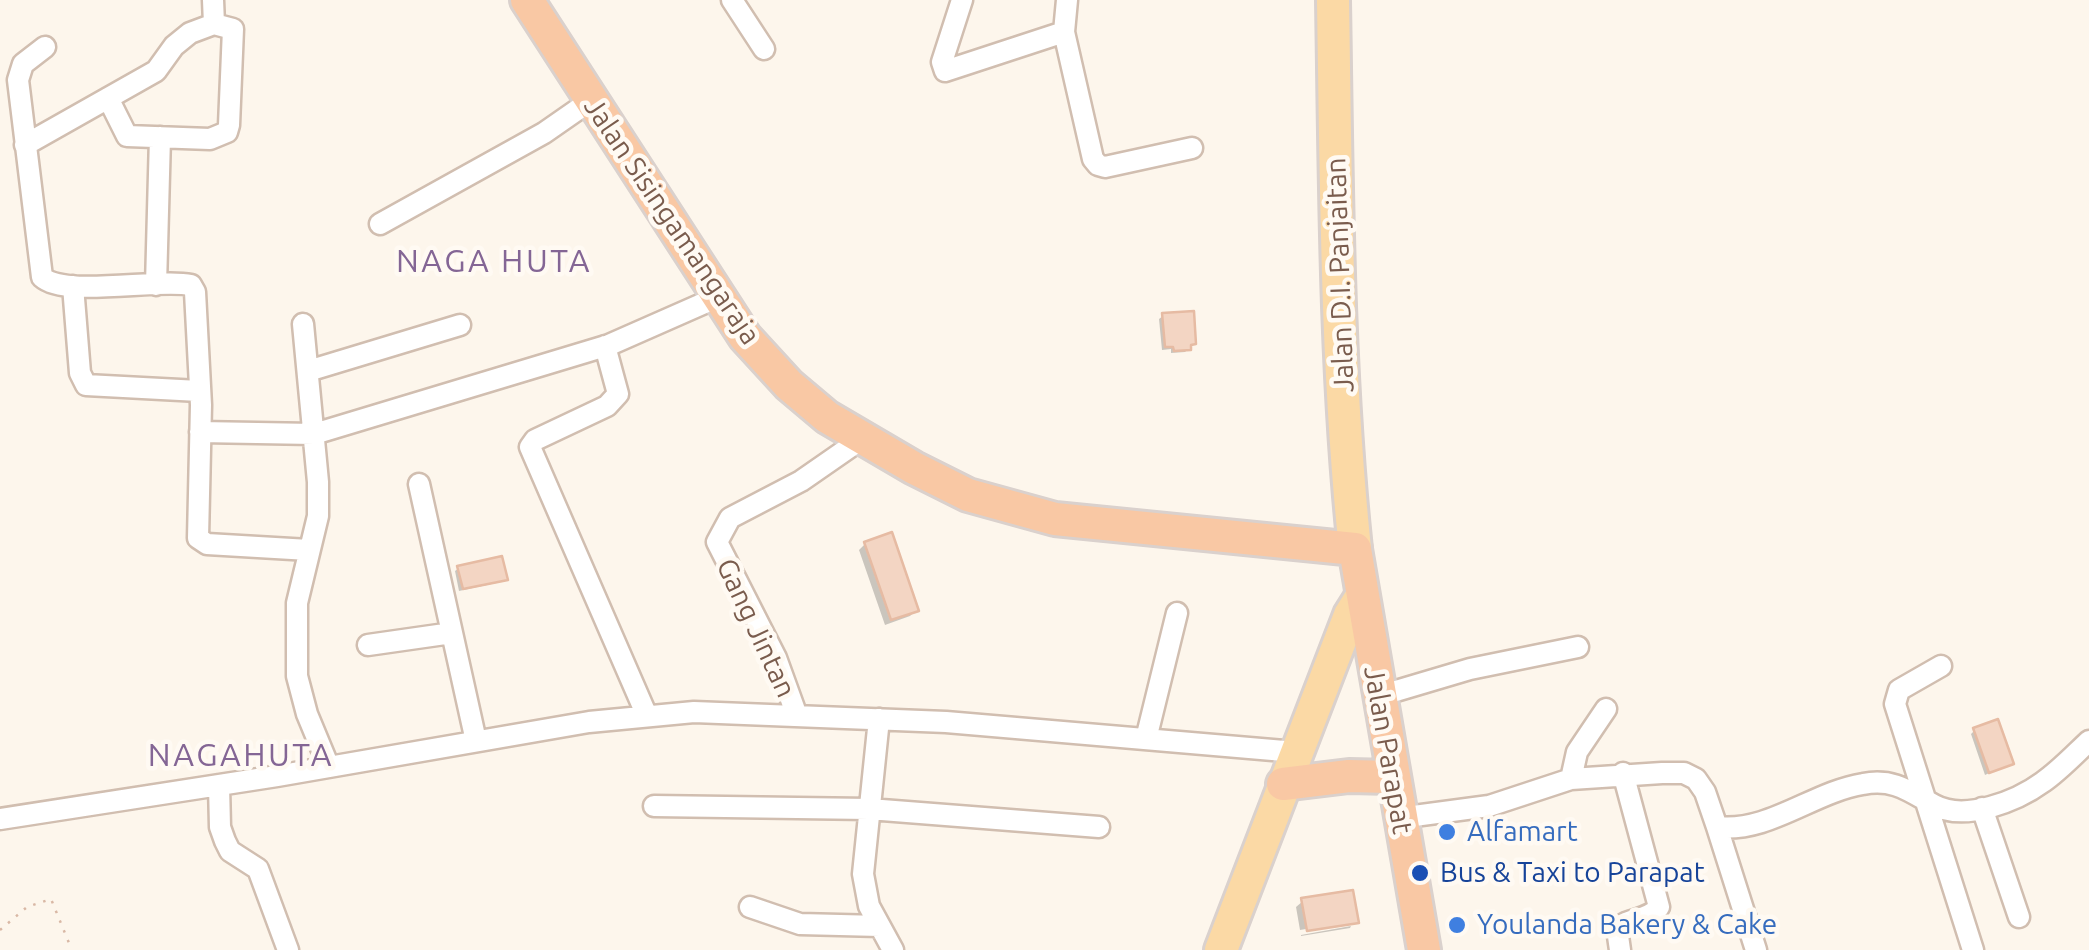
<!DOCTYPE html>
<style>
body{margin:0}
canvas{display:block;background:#fdf6ec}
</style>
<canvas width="2089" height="950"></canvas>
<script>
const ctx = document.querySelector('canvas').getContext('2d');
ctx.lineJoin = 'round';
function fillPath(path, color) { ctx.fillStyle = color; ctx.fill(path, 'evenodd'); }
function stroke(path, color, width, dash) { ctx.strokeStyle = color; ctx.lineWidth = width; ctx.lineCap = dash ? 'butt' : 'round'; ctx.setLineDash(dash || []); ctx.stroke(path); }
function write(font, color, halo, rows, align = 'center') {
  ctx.font = font + ' Ubuntu,sans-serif'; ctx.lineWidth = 9; ctx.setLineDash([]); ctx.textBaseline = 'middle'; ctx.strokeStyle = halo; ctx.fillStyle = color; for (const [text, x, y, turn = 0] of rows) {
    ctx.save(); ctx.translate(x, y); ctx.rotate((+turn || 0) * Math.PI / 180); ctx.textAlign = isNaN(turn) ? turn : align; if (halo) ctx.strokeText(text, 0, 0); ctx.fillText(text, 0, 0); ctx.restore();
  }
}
const shadow = new Path2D(`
 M1163 316 1194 343 1185 352 1171 353V349L1162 350 1159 319Z
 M865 544 916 610 910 616 885 625 859 550Z
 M459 568 505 579 501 582 459 591 455 571Z
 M1974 731 2011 763 1985 775 1971 734Z
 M1303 901 1356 922 1352 925V921L1300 930 1296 907Z
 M1351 926 1350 928 1301 936V935Z`);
const building = new Path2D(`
 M1194 311 1196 344 1191 345V350L1174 351 1173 347H1165L1162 313Z
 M892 532 919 611 891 620 864 542Z
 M502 556 508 580 463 589 457 566Z
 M1998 719 2014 764 1989 773 1973 728Z
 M1353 890 1359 923 1307 931 1301 898Z`);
const path = new Path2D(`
 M0 930 27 907 51 899 69 943`);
const minor = new Path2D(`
 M213 0 214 24
 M732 0 764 49
 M962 0 942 62 945 71 1064 32 1067 0
 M1064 32 1093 159 1098 165 1105 167 1192 148
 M45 47 23 64 18 80 42 277C65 298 158 278 191 285L195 292 201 405 198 538 207 544 309 550
 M25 145 156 71 174 46 190 33 214 24 233 29 229 125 227 132 210 139 127 136 108 98
 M380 224 544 133 590 101
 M156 285 160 137
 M73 286 80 373 86 385 199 391
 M303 324 318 482V516L297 603V676L307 714 329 767
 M605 346 618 394 607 406 535 440 530 447 647 716
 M308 371 460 325
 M200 432 314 434 609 345 718 297
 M419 484 476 741
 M368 645 452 633
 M1941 666 1899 690 1895 704 1973 950
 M1379 696 1470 669 1578 647
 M797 716 776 658 717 542 730 518 801 481 863 438
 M879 719 863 874 869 906 893 950
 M1146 739 1177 613
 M1571 779 1577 752 1606 709
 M219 785 220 827 225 841 230 851 258 869 288 950
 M654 806 869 809 1099 827
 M1982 808 2019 917
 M1399 818 1489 806 1571 779 1662 773H1684L1696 779 1705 792 1717 827C1769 833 1813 792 1863 784 1893 778 1909 791 1934 805 1965 822 2017 801 2043 782 2059 771 2074 755 2089 741
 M0 819 277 776 589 722 694 712 946 722 1296 752
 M1717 827 1756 950
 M750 907 800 924 880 926
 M1620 950 1617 929C1629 917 1648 921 1659 907L1623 773`);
const primary = new Path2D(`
 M1333 0C1336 183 1336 367 1355 549
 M1221 950 1350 615 1362 596`);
const trunk = new Path2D(`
 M527 0 745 337 789 385 827 417 914 468 968 495 1055 519 1355 549 1424 950
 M1283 784 1349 776 1392 777`);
const markers = [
 [1447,832,10,"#3f7fe0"],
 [1420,873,10,"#1a4fb4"],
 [1457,925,10,"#3f7fe0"]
];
const streetNames = [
 ["Jalan Sisingamangaraja",672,221,56],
 ["Jalan D.I. Panjaitan",1340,275,-92],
 ["Gang Jintan",756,628,65],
 ["Jalan Parapat",1388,750,80]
];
const shopNames = [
 ["Alfamart",1467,832],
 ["Youlanda Bakery & Cake",1477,925]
];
const transitNames = [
 ["Bus & Taxi to Parapat",1440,873]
];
const quarterNames = [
 ["NAGA HUTA",494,261],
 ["NAGAHUTA",241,755]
];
fillPath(shadow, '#0003');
fillPath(building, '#f3d5c3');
stroke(building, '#e6bba3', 2.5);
stroke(minor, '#d1beb0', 25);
stroke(primary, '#dad1cd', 38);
stroke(trunk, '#dad1cd', 38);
stroke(path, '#d9b8a5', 2.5, [2.5, 8]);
stroke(minor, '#fff', 20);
stroke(primary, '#fbd9a5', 32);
stroke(trunk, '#f9c8a4', 32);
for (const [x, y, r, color] of markers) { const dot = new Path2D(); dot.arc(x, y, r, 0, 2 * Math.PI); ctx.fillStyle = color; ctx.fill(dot); stroke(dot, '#fffaf3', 4); }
write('28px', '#7a5c4d', '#fffaf3', streetNames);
write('28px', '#366cbe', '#fffaf3', shopNames, 'left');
write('28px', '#164399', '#fffaf3', transitNames, 'left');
ctx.letterSpacing = '2.5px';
write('32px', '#846695', '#fffaf3', quarterNames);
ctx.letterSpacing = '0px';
</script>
